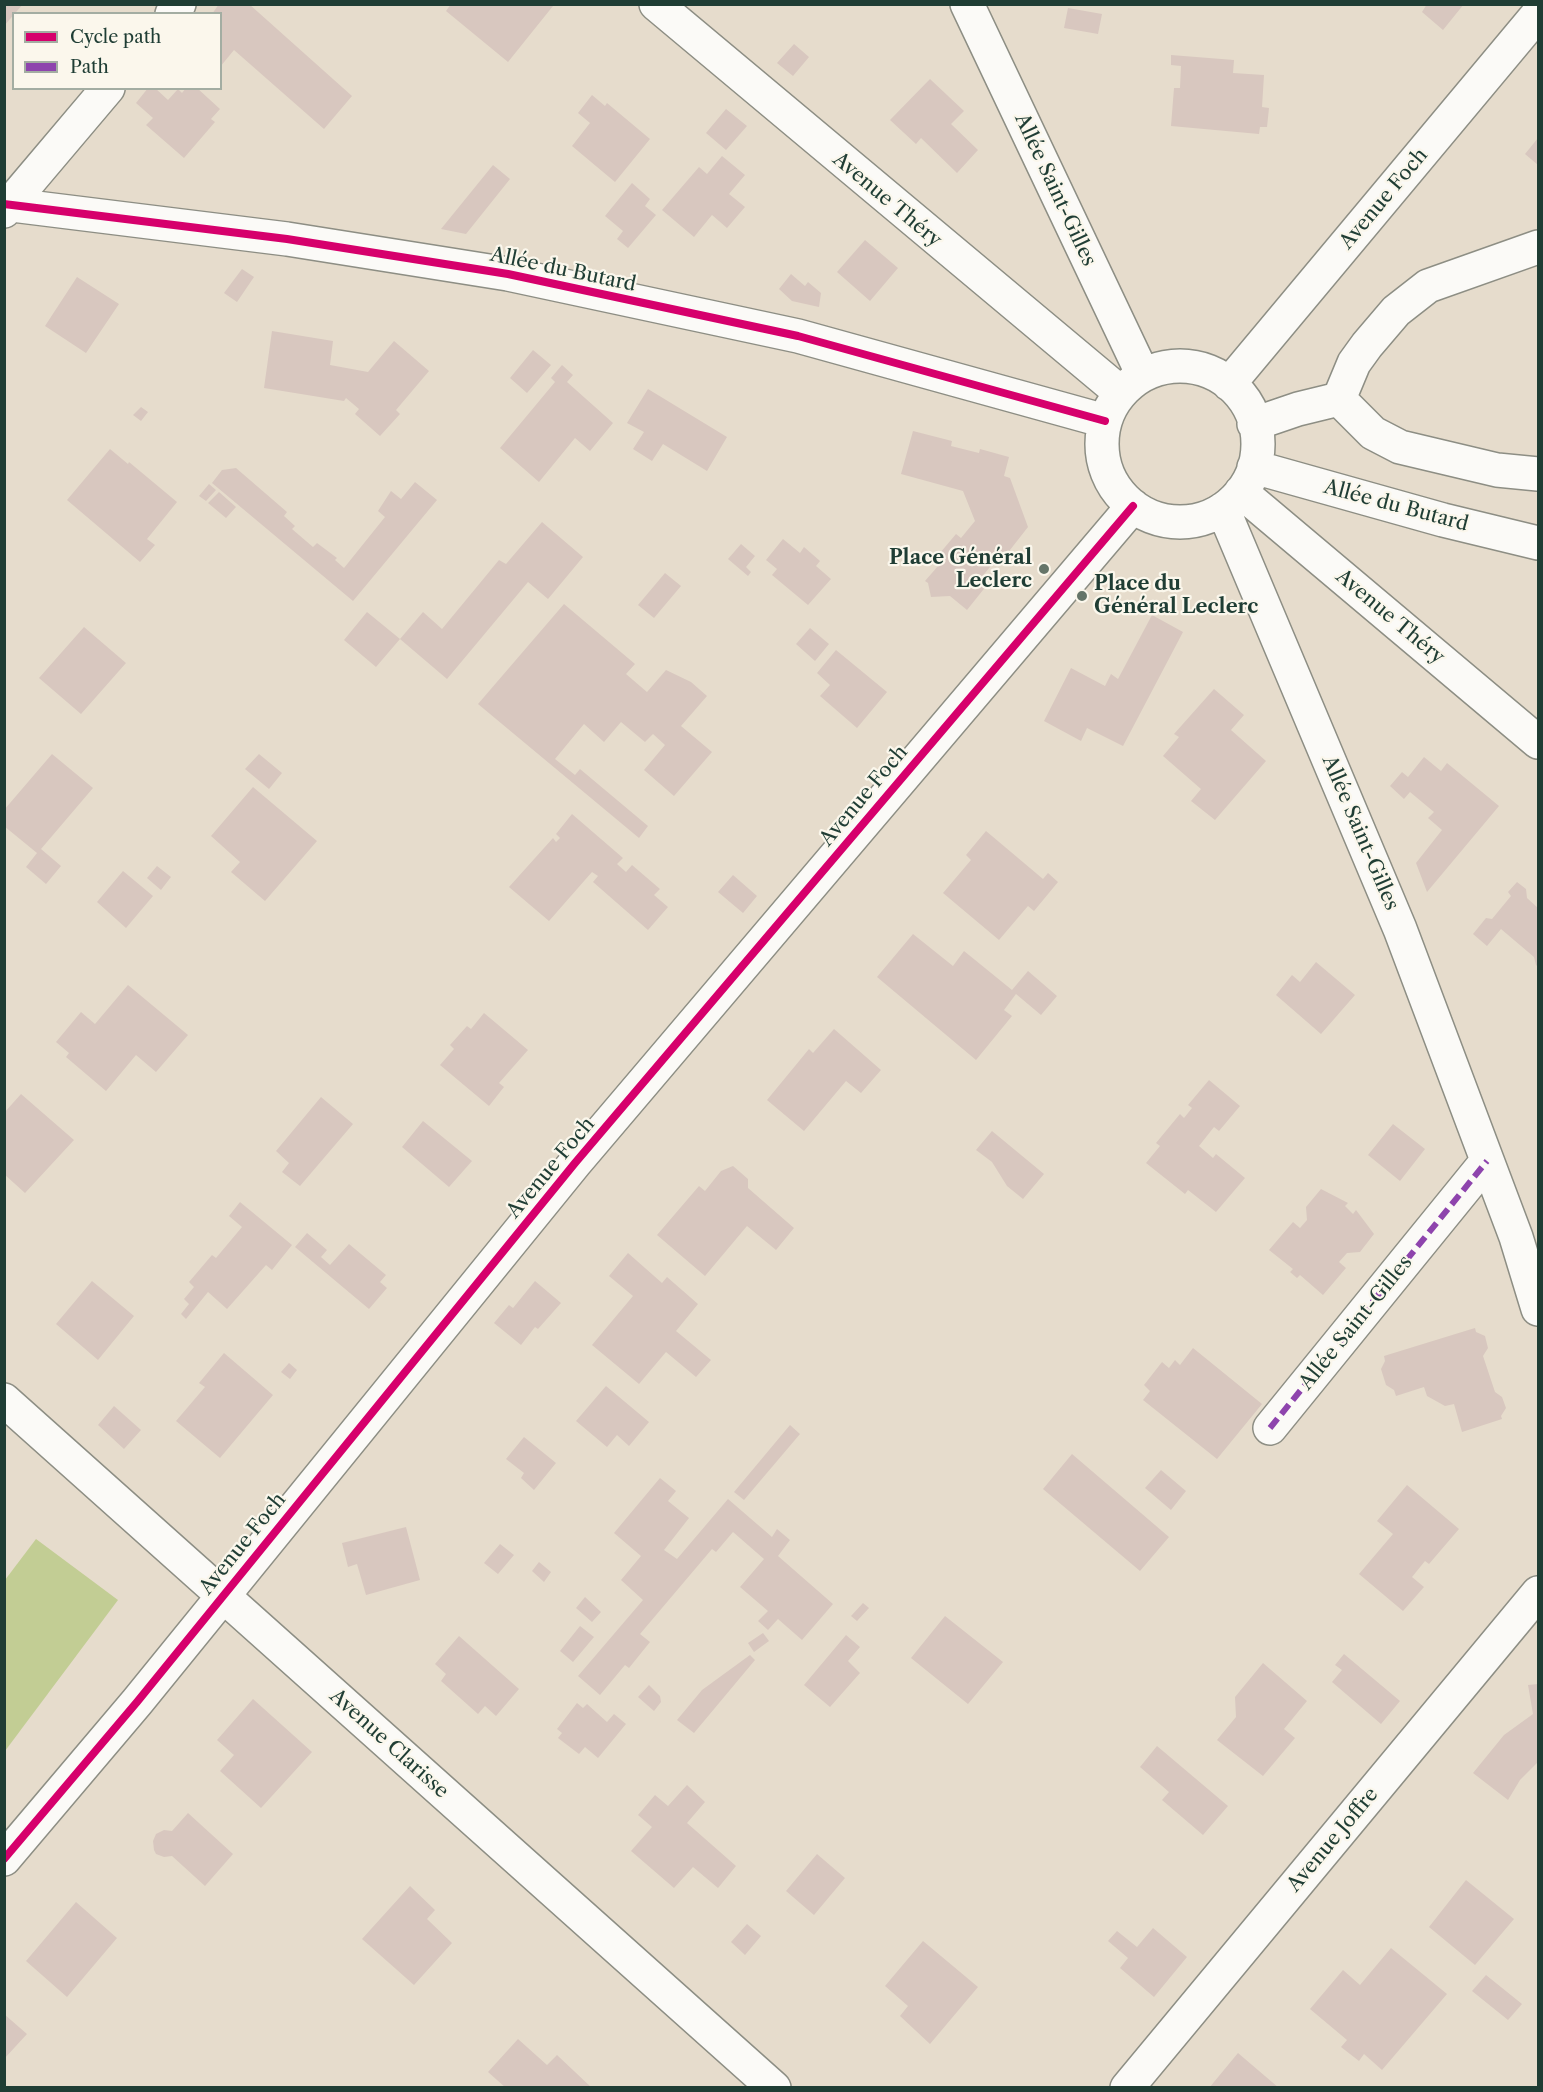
<!DOCTYPE html>
<meta charset="utf-8">
<style>
body{margin:0}
#map{position:relative;width:1543px;height:2092px;overflow:hidden;background:#e6dccc;font-family:"Libre Caslon Text",serif}
canvas{display:block}
.frame{position:absolute;inset:0;border:6px solid #1f3d34;pointer-events:none}
.legend{position:absolute;left:12px;top:12px;width:210px;height:78px;box-sizing:border-box;background:#fbf7ec;border:2px solid #a3ada2;margin:0;padding:8px 10px;list-style:none;font-size:18px;color:#1f3d34}
.legend li{display:flex;align-items:center;gap:12px;height:30px}
.legend b{width:30px;border:2px solid #a3ada2}
</style>
<div id="map">
<canvas width="1543" height="2092"></canvas>
<div class="frame"></div>
<ul class="legend">
<li><b style="height:8px;background:#d6006c"></b>Cycle path</li>
<li><b style="height:8px;background:#8e44ad"></b>Path</li>
</ul>
</div>
<script>
const ctx = document.querySelector('canvas').getContext('2d');
ctx.lineJoin = 'round';
function fillPath(path, color) { ctx.fillStyle = color; ctx.fill(path, 'evenodd'); }
function stroke(path, color, width, dash) { ctx.strokeStyle = color; ctx.lineWidth = width; ctx.lineCap = dash ? 'butt' : 'round'; ctx.setLineDash(dash || []); ctx.stroke(path); }
function write(font, color, halo, rows, align = 'center') {
  ctx.font = font + ' "Libre Caslon Text",serif'; ctx.lineWidth = 4.5; ctx.setLineDash([]); ctx.textBaseline = 'middle'; ctx.strokeStyle = halo; ctx.fillStyle = color; for (const [text, x, y, turn = 0] of rows) {
    ctx.save(); ctx.translate(x, y); ctx.rotate((+turn || 0) * Math.PI / 180); ctx.textAlign = isNaN(turn) ? turn : align; if (halo) ctx.strokeText(text, 0, 0); ctx.fillText(text, 0, 0); ctx.restore();
  }
}
const green = new Path2D(`
 M36 1539 118 1600 5 1751V1580Z`);
const building = new Path2D(`
 M4 4H23L4 26Z
 M219 4H249L352 96 324 129 234 50 220 67V14H212Z
 M451 4H551L553 6 508 62 446 11Z
 M1427 4H1464L1443 30 1422 12Z
 M1068 8 1102 14 1098 34 1064 28Z
 M794 44 809 57 793 76 777 63Z
 M1171 55 1234 60 1233 73 1264 75 1262 107 1269 108 1267 127H1260L1259 134 1171 126 1174 88H1180L1181 66 1171 65Z
 M930 79 964 111 951 124 978 150 957 173 921 138 916 144 890 120Z
 M148 88H155L168 100 178 89 182 93 186 88H197L220 109 211 119 215 122 184 158 146 125 153 118 136 103Z
 M592 95 605 106 607 103 650 139 615 182 572 146 590 123 578 113Z
 M726 109 747 126 726 150 706 133Z
 M1538 138V165L1525 154Z
 M722 156 745 175 729 194 745 207 727 228 712 215 694 237 662 210 699 167 707 174Z
 M493 165 510 179 466 234 441 229Z
 M632 183 650 199 645 206 656 215 628 248 617 239 623 231 605 216Z
 M865 240 898 268 870 301 837 272Z
 M242 269 254 277 237 302 224 293Z
 M791 274 805 286 808 282 821 293 819 307 792 301 779 289Z
 M77 277 119 304 86 353 45 326Z
 M272 331 333 341 330 365 368 372 394 341 429 371 396 410 400 414 380 436 355 414 359 409 346 398 344 401 264 388Z
 M533 350 551 365 527 393 510 378Z
 M562 365 573 375 567 382 613 423 590 451 575 438 539 482 500 448 555 382 551 378Z
 M648 389 727 437 707 471 663 444 652 461 633 449 644 432 627 423Z
 M141 407 148 412 141 421 133 415Z
 M913 431 952 441 951 446 979 453 980 449 1009 457 1004 476 1010 478 1028 527 999 564 995 561 980 579 987 585 967 610 950 596 931 597 928 583 925 581 945 558 940 553 956 534 961 538 975 521 963 491 901 474Z
 M110 449 128 464 129 462 177 502 147 539 155 545 140 562 67 500Z
 M236 468 287 512 284 516 295 526 292 529 313 547 317 543 337 558 335 560 344 568 385 517 378 511 391 491 401 499 415 482 437 500 353 601 212 483 222 470Z
 M209 484 216 490 206 501 199 496Z
 M219 492 236 507 226 518 208 503Z
 M542 522 583 557 548 599 528 582 447 679 400 639 423 612 442 629 499 560 506 564Z
 M783 539 800 553 804 547 820 561 816 566 831 579 808 605 772 575 777 569 766 560Z
 M741 544 755 556 746 567 751 572 748 576 728 559Z
 M665 573 681 586 654 618 638 605Z
 M564 604 635 664 626 674 647 692 666 670 691 682 707 696 681 726 712 752 674 796 644 770 665 745 653 734 645 742 621 722 604 742 584 724 555 759 575 775 580 769 648 826 639 838 478 704Z
 M367 612 400 639 376 667 344 640Z
 M1152 615 1183 632 1123 746 1087 728 1081 741 1044 721 1071 668 1105 686 1111 674 1118 679Z
 M84 627 126 663 81 714 39 678Z
 M810 628 829 644 815 661 796 644Z
 M836 650 887 692 857 728 820 696 830 685 817 673Z
 M1214 689 1244 715 1231 730 1266 761 1215 820 1191 801 1201 789 1163 756 1179 737 1174 734Z
 M52 754 93 788 41 849 61 866 46 884 26 867 37 853 4 826V810Z
 M259 754 282 773 269 789 245 769Z
 M1424 757 1441 771 1447 763 1499 806 1427 892 1416 863 1442 830 1428 818 1434 812 1410 792 1404 799 1390 786 1402 772 1408 777Z
 M253 787 317 841 265 901 231 872 240 862 211 836Z
 M572 814 623 858 617 864 626 872 632 865 660 889 654 895 668 907 648 930 593 882 598 876 592 872 549 921 509 887 553 838 556 842 560 838 556 834Z
 M986 831 1043 879 1048 873 1058 882 1034 911 1028 906 999 940 943 893 971 860 966 855Z
 M157 866 171 877 161 890 147 878Z
 M123 871 153 896 126 928 97 902Z
 M733 875 757 896 743 913 718 892Z
 M1517 882 1526 889 1527 898 1538 908V967L1536 965 1534 957 1501 929 1487 946 1473 934 1486 918 1492 919 1511 896 1508 892Z
 M913 934 953 966 964 951 1012 990 1028 971 1057 996 1041 1015 1016 994 1004 1010 1012 1016 976 1060 877 977Z
 M1316 962 1355 995 1321 1034 1276 995 1292 975 1300 982Z
 M128 985 188 1035 156 1072 136 1055 106 1091 66 1057 69 1053 56 1042 81 1012 95 1024Z
 M484 1013 528 1050 499 1083 504 1087 489 1106 440 1065 454 1049 450 1045 467 1026 471 1029Z
 M834 1029 881 1070 861 1093 846 1081 804 1131 767 1100 809 1049 813 1053Z
 M1209 1080 1240 1106 1219 1131 1214 1127 1199 1146 1213 1158 1216 1154 1245 1178 1216 1212 1188 1190 1185 1194 1146 1163 1160 1146 1156 1143 1180 1114 1184 1118 1192 1108 1188 1105Z
 M21 1094 74 1140 25 1193 4 1174V1113Z
 M321 1097 353 1124 300 1186 282 1172 289 1163 276 1151Z
 M423 1121 472 1161 449 1187 402 1147Z
 M1393 1124 1425 1149 1400 1181 1368 1155Z
 M992 1131 1044 1174 1023 1199 1007 1186 992 1162 976 1150Z
 M733 1166 748 1179V1188L794 1228 776 1250 747 1226 705 1276 657 1235 699 1186 705 1191 721 1171Z
 M1321 1189 1348 1203 1345 1206 1353 1214 1356 1210 1374 1234 1360 1252 1347 1253 1339 1262 1346 1268 1323 1295 1300 1275 1297 1278 1290 1272 1293 1269 1269 1250 1293 1222 1300 1228 1307 1220 1306 1207Z
 M240 1202 292 1245 272 1270 266 1265 227 1309 208 1292 186 1319 181 1314 189 1304 184 1299 194 1287 189 1282 212 1255 216 1258 242 1227 229 1216Z
 M307 1233 327 1250 321 1257 330 1265 349 1244 386 1275 380 1282 387 1288 369 1309 295 1247Z
 M628 1253 662 1283 667 1277 698 1304 676 1331 711 1360 696 1377 666 1352 639 1384 592 1345 633 1296 609 1276Z
 M92 1281 134 1316 98 1360 56 1324Z
 M535 1281 561 1303 538 1329 535 1327 521 1345 494 1323 509 1305 513 1308Z
 M1475 1328 1476 1332 1485 1336 1488 1348 1483 1356 1495 1392 1502 1397 1506 1408 1501 1416 1502 1419 1462 1432 1454 1404 1445 1406 1427 1396 1424 1387 1396 1396 1394 1390 1386 1385 1381 1369 1385 1361 1384 1356Z
 M1193 1348 1262 1404 1217 1459 1143 1400 1150 1391 1144 1385 1162 1362 1169 1368 1175 1360 1180 1365Z
 M224 1353 273 1395 220 1458 176 1421 205 1387 199 1383Z
 M289 1363 297 1370 290 1379 281 1372Z
 M606 1386 649 1422 629 1446 617 1435 607 1447 576 1421Z
 M114 1406 141 1430 124 1449 98 1425Z
 M790 1425 800 1434 744 1500 734 1492Z
 M524 1437 556 1463 534 1490 521 1478 524 1473 506 1459Z
 M1072 1454 1169 1537 1140 1571 1043 1489Z
 M1161 1470 1186 1491 1171 1510 1145 1488Z
 M660 1478 676 1491 668 1501 689 1518 664 1550 677 1559 728 1499 772 1537 777 1529 790 1540 778 1556 833 1604 802 1640 778 1619 768 1630 758 1621 768 1611 740 1587 764 1559 733 1532 716 1552 712 1549 640 1634 650 1642 629 1668 625 1665 600 1695 578 1676 643 1600 621 1580 641 1556 614 1533Z
 M1407 1485 1459 1529 1429 1564 1425 1561 1412 1577 1424 1587 1403 1611 1359 1574 1393 1534 1377 1521Z
 M406 1527 420 1580 366 1595 357 1564 348 1567 342 1543Z
 M500 1544 514 1555 498 1574 484 1563Z
 M539 1562 551 1572 544 1582 532 1571Z
 M585 1597 601 1612 592 1622 576 1608Z
 M863 1603 869 1608 857 1621 851 1616Z
 M945 1616 1003 1662 968 1704 911 1658Z
 M580 1626 594 1637 573 1662 560 1651Z
 M763 1633 769 1641 754 1652 748 1643Z
 M846 1635 860 1647 848 1661 860 1673 830 1707 804 1685Z
 M459 1636 519 1689 496 1716 485 1706 478 1714 441 1681 446 1674 435 1664Z
 M1344 1654 1400 1701 1381 1724 1332 1682 1342 1670 1335 1665Z
 M750 1655 755 1660 694 1733 677 1720 702 1690Z
 M1263 1663 1307 1701 1284 1729 1295 1738 1263 1776 1217 1740 1236 1717 1235 1697Z
 M1538 1684V1762L1520 1780 1508 1800 1473 1773 1504 1735 1533 1714 1528 1685Z
 M649 1685 660 1696 661 1702 654 1711 638 1697Z
 M253 1699 312 1752 261 1808 220 1771 234 1755 217 1740Z
 M577 1703 583 1708 587 1704 607 1722 614 1714 626 1724 598 1758 585 1747 579 1754 558 1738 562 1733 557 1729Z
 M1157 1746 1228 1806 1203 1835 1162 1800 1169 1792 1140 1767Z
 M687 1785 705 1802 687 1823 736 1866 718 1888 693 1867 674 1888 631 1851 652 1827 638 1815 655 1795 668 1806Z
 M188 1813 233 1854 205 1886 172 1856 164 1857 156 1854 154 1850 153 1841 156 1834 164 1830 172 1831Z
 M817 1854 845 1878 814 1915 786 1891Z
 M1466 1880 1514 1919 1475 1965 1429 1927Z
 M410 1886 435 1910 427 1919 452 1943 414 1985 362 1939Z
 M76 1902 117 1938 67 1997 26 1961Z
 M747 1924 761 1936 745 1955 731 1942Z
 M1153 1928 1187 1957 1154 1997 1120 1968 1128 1958 1108 1941 1117 1931 1137 1947Z
 M923 1941 978 1987 930 2044 900 2016 908 2006 885 1986Z
 M1391 1948 1447 1994 1382 2070 1364 2054 1359 2061 1341 2047 1347 2040 1310 2009 1343 1970 1360 1985Z
 M1486 1975 1522 2004 1508 2020 1472 1991Z
 M4 2014 27 2034 4 2059Z
 M518 2039 547 2065 557 2055 592 2088H506L488 2072Z
 M1238 2053 1279 2088H1209Z`);
const minor = new Path2D(`
 M656 4 1121 393
 M967 4 1143 375
 M172 14 179 4
 M4 204 287 239 508 274 798 336 1105 421
 M4 211 108 88
 M1102 444a78 78 0 1 1 156 0a78 78 0 1 1-156 0Z
 M1229 384 1538 14
 M1339 399 1373 433 1400 447 1497 470 1538 474
 M1254 424 1298 409 1339 399 1354 363 1367 345 1396 311 1428 286 1538 247
 M1254 467 1443 520 1538 543
 M1241 492 1538 742
 M1223 509 1400 929 1516 1237 1538 1309
 M4 1400 774 2088
 M1270 1428 1487 1161
 M4 1859 137 1702 575 1163 1133 506
 M1127 2088 1538 1593`);
const quiet = new Path2D(`
 M1270 1428 1487 1161`);
const cycleway = new Path2D(`
 M4 204 287 239 508 274 798 336 1105 421
 M4 1859 137 1702 575 1163 1133 506`);
const markers = [
 [1044,569,6,"#657569"],
 [1082,596,6,"#657569"]
];
const streetNames = [
 ["Allée Saint-Gilles",1055,190,65],
 ["Avenue Foch",1384,199,-50],
 ["Avenue Théry",887,200,40],
 ["Allée du Butard",563,270,12],
 ["Allée du Butard",1396,506,15],
 ["Avenue Théry",1390,617,40],
 ["Avenue Foch",864,796,-50],
 ["Allée Saint-Gilles",1360,833,67],
 ["Avenue Foch",551,1168,-50],
 ["Allée Saint-Gilles",1356,1323,-51],
 ["Avenue Foch",243,1544,-51],
 ["Avenue Clarisse",389,1744,42],
 ["Avenue Joffre",1333,1840,-50]
];
const poiNames = [
 ["Place Général",1032,558],
 ["Leclerc",1032,581],
 ["Place du",1094,584,"left"],
 ["Général Leclerc",1094,607,"left"]
];
fillPath(green, '#c2cd94');
fillPath(building, '#d8c7bf');
stroke(minor, '#8d8e84', 36);
stroke(minor, '#fbfaf7', 33);
stroke(quiet, '#8e44ad', 6, [12, 6]);
stroke(cycleway, '#d6006c', 8);
for (const [x, y, r, color] of markers) { const dot = new Path2D(); dot.arc(x, y, r, 0, 2 * Math.PI); ctx.fillStyle = color; ctx.fill(dot); stroke(dot, '#fbf7ec', 2); }
write('20px', '#1f3d34', '#fbf7ec', streetNames);
write('bold 20px', '#1f3d34', '#fbf7ec', poiNames, 'right');
</script>
